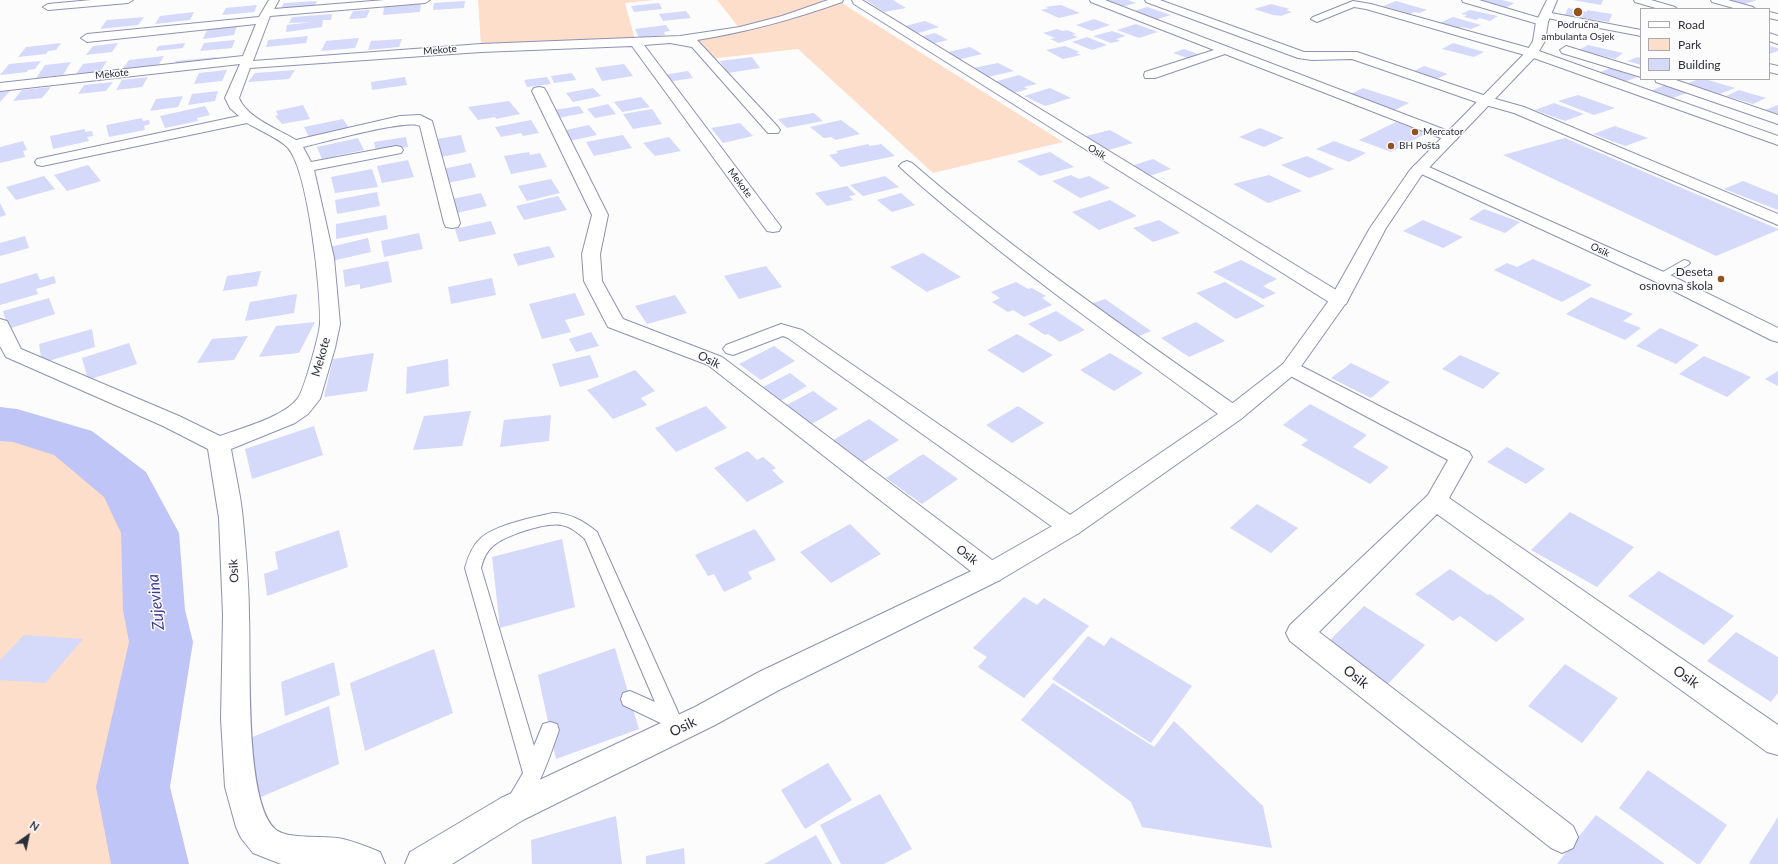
<!DOCTYPE html>
<meta charset="utf-8">
<style>
body{margin:0}
#map{position:relative;width:1778px;height:864px;overflow:hidden;background:#fcfcfc;font-family:Lato,sans-serif}
canvas{display:block}
.legend{position:absolute;left:1640px;top:8px;width:130px;height:72px;box-sizing:border-box;background:#fcfcfc;border:1px solid #a9a9ae;margin:0;padding:5px 7px;list-style:none;font-size:12px;color:#2c2d3a}
.legend li{display:flex;align-items:center;gap:8px;height:20px}
.legend b{width:20px;border:1px solid #a9a9ae}
.north{position:absolute;left:8px;top:816px;width:40px;height:40px;-webkit-text-stroke:3px #fcfcfc;paint-order:stroke;rotate:33deg;font-size:11px;font-weight:700;line-height:16px;text-align:center;color:#2c2d3a}
.north::after{content:'';display:block;margin:auto;width:14px;height:18px;background:#2c2d3a;clip-path:polygon(50% 0,100% 100%,50% 72%,0 100%)}
</style>
<div id="map">
<canvas width="1778" height="864"></canvas>
<ul class="legend">
<li><b style="height:5px;background:#fff"></b>Road</li>
<li><b style="height:11px;background:#fddeca"></b>Park</li>
<li><b style="height:11px;background:#d5d9fa"></b>Building</li>
</ul>
<div class="north">N</div>
</div>
<script>
const ctx = document.querySelector('canvas').getContext('2d');
ctx.lineJoin = 'round';
function fillPath(path, color) { ctx.fillStyle = color; ctx.fill(path, 'evenodd'); }
function stroke(path, color, width, dash) { ctx.strokeStyle = color; ctx.lineWidth = width; ctx.lineCap = dash ? 'butt' : 'round'; ctx.setLineDash(dash || []); ctx.stroke(path); }
function write(font, color, halo, rows, align = 'center') {
  ctx.font = font + ' Lato,sans-serif'; ctx.lineWidth = 3; ctx.setLineDash([]); ctx.textBaseline = 'middle'; ctx.strokeStyle = halo; ctx.fillStyle = color; for (const [text, x, y, turn = 0] of rows) {
    ctx.save(); ctx.translate(x, y); ctx.rotate((+turn || 0) * Math.PI / 180); ctx.textAlign = isNaN(turn) ? turn : align; if (halo) ctx.strokeText(text, 0, 0); ctx.fillText(text, 0, 0); ctx.restore();
  }
}
const green = new Path2D(`
 M478 0H653L625 3 636 43 481 45Z
 M717 0H823L828 4 837 0 1063 142 933 173 798 49 709 59 679 40 740 29Z
 M0 413 70 431 110 453 139 475 176 534 185 617 181 661 169 709 159 795 165 864H0Z`);
const river = new Path2D(`
 M0 407 17 409 92 431 146 472 179 533 185 610 193 642 170 787 189 864H111L96 787 129 642 123 610 121 533 104 497 54 455 13 442 0 441Z`);
const building = new Path2D(`
 M866 0H893L906 8 884 12Z
 M1104 0H1128L1136 3 1121 7Z
 M1477 0H1502L1514 3 1506 8 1475 1Z
 M1573 0H1603L1601 5Z
 M1723 0H1757L1741 5Z
 M317 1 314 7 280 10 284 3Z
 M465 1 464 8 433 10 434 3Z
 M1396 1 1427 10 1419 13 1414 12 1410 14 1383 6Z
 M659 3 662 9 634 12 631 6Z
 M421 4 420 12 383 15 384 7Z
 M1271 4 1290 9 1286 10 1292 12 1281 16 1273 15 1254 9Z
 M257 5 254 12 222 15 226 8Z
 M1061 5 1080 13 1059 18 1041 10 1049 8 1045 7Z
 M1147 7 1171 15 1154 20 1131 12Z
 M1568 8 1587 12V10L1612 14 1609 22 1565 15Z
 M370 10 366 18 349 19 353 11Z
 M1470 10 1498 16 1490 21 1480 18 1476 20 1464 17 1467 15 1461 14Z
 M686 11 691 18 663 21 659 14Z
 M194 12 190 20 155 24 160 16Z
 M332 14 331 20H323L322 27 286 32 287 25 312 22 289 23 292 17Z
 M144 17 138 25 100 29 107 20Z
 M1453 17 1481 25 1471 29 1462 27 1456 29 1437 24Z
 M1094 19 1110 25 1092 31 1076 25Z
 M925 21 939 27 915 34 901 27Z
 M1136 24 1158 32 1139 38 1117 30Z
 M666 25 670 31 664 32 665 35 639 38 635 29Z
 M237 26 234 35 203 39 207 30Z
 M1057 29 1063 31 1067 30 1076 34 1072 35 1078 37 1059 43 1050 39 1055 38 1043 33Z
 M1112 31 1126 36 1116 39 1120 41 1111 43 1093 36Z
 M935 33 948 40 932 44 920 37Z
 M308 36 306 43 266 47 268 40Z
 M1087 37 1107 45 1092 50 1072 42Z
 M359 38 355 48 321 51 326 41Z
 M402 39 399 47 368 50 371 41Z
 M235 40 232 48 200 51 204 43Z
 M61 43 56 50 48 51 46 54 18 57 26 47Z
 M118 43 112 52 86 55 93 46Z
 M185 43 183 48 156 51 158 46Z
 M1453 43 1484 52 1474 57 1442 49Z
 M1588 45 1623 53 1615 59 1579 50Z
 M1065 46 1080 52 1076 53 1081 55 1063 59 1046 50Z
 M1769 46 1778 48V51L1769 54Z
 M970 47 982 54 957 60 944 53Z
 M1184 49 1201 55 1190 59 1173 53Z
 M164 56 158 66 122 70 129 60Z
 M217 57 214 62 173 66 176 61Z
 M752 57 760 68 728 73 720 61Z
 M1638 57 1641 58V65L1627 61Z
 M41 61 35 69 28 70 27 72 0 75 9 64Z
 M107 61 100 72 76 74 83 64Z
 M71 62 63 75 36 78 45 65Z
 M998 63 1014 71 988 77 973 68Z
 M624 64 633 76 602 81 595 68Z
 M1424 66 1448 74 1434 80 1410 73Z
 M1611 68 1637 77 1622 83 1595 74Z
 M227 70 222 81 194 84 199 73Z
 M295 70 289 79 248 82 255 73Z
 M688 71 693 78 667 82 663 75Z
 M572 73 576 80 554 83 551 76Z
 M1019 75 1037 84 1024 87 1028 89 1014 93 994 82Z
 M148 77 142 87 116 90 122 80Z
 M405 77 407 85 372 90 371 82Z
 M547 77 551 84 527 87 524 80Z
 M1699 79H1705L1735 88 1720 94 1686 84Z
 M113 82 106 91 78 94 84 85Z
 M1665 85 1687 93 1672 98 1650 91Z
 M51 87 42 98 13 101 22 90Z
 M593 88 601 96 573 102 566 93Z
 M1050 88 1071 98 1045 106 1024 96Z
 M1363 88 1409 103 1393 111 1347 96Z
 M1739 90 1766 98 1753 104 1726 96Z
 M10 91 0 102V92Z
 M218 91 215 101 188 105 192 94Z
 M1578 95 1615 108 1594 115 1558 101Z
 M183 96 178 107 150 111 156 99Z
 M641 97 650 107 622 112 614 102Z
 M509 101 520 114 496 119 495 117 478 120 468 107Z
 M1554 103 1584 114 1565 121 1535 110Z
 M608 104 616 114 595 118 587 109Z
 M303 105 310 119 282 124 275 116 278 115 276 111Z
 M1778 105V115L1765 110Z
 M205 106 210 115 197 118 198 121 165 128 160 116Z
 M579 106 584 113 558 118 554 110Z
 M652 109 662 124 633 129 623 114Z
 M814 113 823 121 787 128 778 119Z
 M142 118 143 121 149 120 150 124 144 126 145 130 109 137 106 125Z
 M343 119 349 128 309 137 304 127Z
 M531 120 539 133 523 136 521 133 501 137 495 127Z
 M841 120 860 134 836 140 831 137 824 138 810 127Z
 M1396 122 1427 133 1391 152 1359 140Z
 M740 123 753 136 723 143 711 128Z
 M589 125 597 135 569 141 562 131Z
 M1615 126 1648 138 1625 146 1593 134Z
 M1260 128 1284 138 1264 147 1239 137Z
 M85 129V132L92 131 93 136 87 137 89 141 53 149 50 136Z
 M1110 130 1133 143 1105 151 1082 137Z
 M461 135 466 152 441 157 437 139Z
 M623 135 632 148 594 156 586 142Z
 M406 137 408 147 376 152 374 142Z
 M669 137 681 151 655 156 643 143Z
 M358 138 364 150 322 159 317 147Z
 M1565 138 1778 229V230L1716 256 1503 155Z
 M23 141 27 150 23 151 25 157 0 163V147Z
 M1334 141 1366 153 1349 162 1316 149Z
 M868 144 870 146 881 144 895 156 841 167 829 155 838 153 836 151Z
 M529 152 530 155 540 153 547 167 511 174 504 156Z
 M1050 152 1074 167 1040 176 1017 161Z
 M1307 156 1334 169 1309 178 1281 165Z
 M1153 159 1171 169 1146 177 1128 167Z
 M408 160 414 177 382 183 377 166Z
 M471 163 476 177 448 183 443 169Z
 M88 165 101 181 67 191 54 175Z
 M372 169 378 187 335 193 331 177Z
 M1071 175 1079 179 1089 176 1110 188 1080 198 1052 181Z
 M1269 175 1302 191 1268 203 1233 184Z
 M44 176 55 189 16 200 6 187Z
 M885 176 899 187 863 196 850 185Z
 M551 179 560 193 527 201 518 186Z
 M1743 181 1778 195V210L1724 189Z
 M847 186 856 195 849 196 853 200 827 206 815 193Z
 M377 192 380 206 337 214 335 200Z
 M481 193 487 206 457 213 452 199Z
 M901 193 915 205 892 212 877 200Z
 M558 196 567 210 524 220 516 206Z
 M1110 200 1137 216 1099 230 1072 212Z
 M0 203 6 215 0 217Z
 M1484 209 1520 222 1505 233 1469 219Z
 M386 215 388 229 336 239V224Z
 M1159 220 1180 233 1153 242 1133 228Z
 M1423 220 1463 237 1443 248 1403 231Z
 M491 221 496 234 459 242 455 229Z
 M419 233 423 249 384 257 381 241Z
 M25 236 29 248 0 256V243Z
 M368 238 371 252 332 261 330 247Z
 M549 246 555 257 518 266 513 254Z
 M923 253 961 277 927 292 890 267Z
 M1533 259 1592 285 1562 302 1494 270 1507 263 1517 267Z
 M1241 260 1277 279 1263 286 1276 293 1263 299 1213 272Z
 M388 261 392 282 360 289V284L345 287 343 270Z
 M766 266 782 287 739 299 724 276Z
 M261 271 257 286 223 291 227 276Z
 M37 273 40 280 54 276 56 283 36 289 38 294 0 305V284Z
 M492 278 496 295 451 304 448 287Z
 M1016 282 1028 289 1032 288 1046 296 1042 298 1052 305 1024 317 1013 310 1008 312 992 302 1000 298 991 292Z
 M1225 282 1265 306 1236 319 1196 293Z
 M575 293 585 315 565 320 571 332 542 339 529 304Z
 M297 294 294 313 245 321 250 302Z
 M675 295 687 313 647 324 635 306Z
 M1591 297 1633 314 1623 321 1641 328 1625 340 1566 314Z
 M49 298 55 314 8 329 3 311Z
 M1105 299 1151 331 1135 338 1090 304Z
 M1056 311 1085 330 1060 342 1048 334 1045 335 1028 324Z
 M315 322 299 353 259 357 276 326Z
 M1196 322 1225 341 1189 357 1161 338Z
 M1660 328 1699 345 1676 364 1636 346Z
 M92 329 95 347 42 363 39 344Z
 M591 332 599 346 576 352 569 339Z
 M1017 334 1053 355 1023 373 987 350Z
 M248 336 234 360 197 363 212 339Z
 M129 343 137 364 88 380 82 358Z
 M774 346 795 361 761 380 739 364Z
 M374 353 367 391 324 397 333 359Z
 M1110 353 1143 373 1114 391 1080 370Z
 M590 355 599 377 560 387 552 364Z
 M1460 355 1500 373 1483 389 1442 369Z
 M1704 356 1751 377 1727 397 1679 374Z
 M448 359 449 386 406 394 407 367Z
 M1351 363 1390 382 1371 398 1331 378Z
 M635 370 655 391 641 398 647 405 613 419 587 390Z
 M1778 371V386L1765 379Z
 M790 373 807 386 777 403 759 389Z
 M813 391 838 409 808 426 783 407Z
 M1310 404 1367 435 1353 447 1389 467 1370 484 1301 445 1308 440 1283 425Z
 M706 406 727 428 676 452 655 428Z
 M1018 406 1044 423 1012 443 986 425Z
 M471 411 462 446 413 450 424 416Z
 M551 415 549 441 500 447 504 420Z
 M869 419 899 440 860 464 830 442Z
 M314 426 323 455 252 479 245 449Z
 M1507 447 1545 469 1526 484 1487 462Z
 M748 451 757 460 763 457 776 468 772 470 784 482 747 502 714 468Z
 M923 454 958 479 922 504 886 478Z
 M1257 504 1298 528 1271 553 1230 528Z
 M1570 512 1634 547 1597 587 1531 550Z
 M850 524 881 554 831 583 800 552Z
 M755 529 776 560 748 572 752 579 724 592 714 574 708 576 695 555Z
 M339 530 348 567 267 596 264 574 278 569 275 552Z
 M562 539 575 607 500 628 492 557Z
 M1450 569 1488 595 1490 594 1525 619 1496 642 1460 616 1453 621 1415 594Z
 M1659 571 1734 616 1704 645 1628 596Z
 M1024 597 1037 605 1044 598 1089 626 1024 698 978 667 987 657 973 648Z
 M1364 606 1425 645 1387 685 1326 644Z
 M1736 632 1778 657V693L1771 702 1707 661Z
 M24 635 83 639 45 683 0 680V660Z
 M1088 636 1104 646 1111 637 1192 686 1151 743 1052 679Z
 M615 648 639 729 556 759 538 675Z
 M434 649 453 713 365 751 350 683Z
 M334 662 340 695 285 716 281 682Z
 M1565 664 1618 698 1582 743 1528 706Z
 M1053 683 1154 747 1174 721 1263 806 1272 848 1142 827 1131 802 1021 720Z
 M329 706 339 764 256 799 250 738Z
 M828 763 852 800 805 829 781 790Z
 M1648 770 1727 825 1700 864H1697L1619 808Z
 M880 794 912 849 884 864H841L820 825Z
 M1596 815 1665 864H1557Z
 M616 816 622 864H532L531 840Z
 M1778 817V864H1751L1749 863Z
 M816 835 832 864H764Z
 M684 848 685 864H646V856Z`);
const service = new Path2D(`
 M1684 260 1688 261 1690 263 1688 265 1664 279 1660 280 1654 277Z
 M553 513C570 513 584 521 597 532L682 721 680 727 673 729 623 705 621 699 623 693 630 691 655 702 585 539C578 533 570 526 561 525 545 522 504 536 493 546 486 552 483 560 481 568L534 746 543 724 550 722 557 724 559 730C552 750 535 804 516 811L509 809 506 802 523 773 465 568C468 557 472 546 481 538 495 525 534 517 553 513Z`);
const minor = new Path2D(`
 M91 0H133L128 3 48 10 43 7 48 4Z
 M269 0H279L274 9 385 0H430L425 3 270 16 253 61 481 44 680 36 740 27 782 16 828 0H843L842 2C794 19 747 32 697 40L778 127 780 130 778 133H768L692 47 670 43 644 45 781 227 779 231 773 232 767 231 632 46 481 52 250 68 239 98C247 118 278 129 296 140L400 116 420 115 432 121 460 223 458 227 452 228 446 227 444 223 420 126C409 118 321 143 303 147L311 162 396 146 401 147 403 150 401 153 396 154 314 170 334 258 340 324 335 348 320 399 308 414 295 423 231 449C235 472 241 496 243 520 246 552 249 584 249 617 251 661 244 801 275 829 287 840 326 835 343 839 355 842 368 847 380 852L385 864H281L253 853 241 838 236 827 225 787 221 719 223 615 219 518 208 449 163 426 6 357 0 346V319L7 321 21 349 179 416 220 436C242 428 284 417 298 398 304 390 320 333 320 323 321 291 308 170 288 148 282 140 257 129 247 123L42 166 37 165 35 162 37 159 42 158 239 116 230 108 225 98 240 64 0 91V83L243 56 256 24 87 42 81 38 87 34 259 17Z
 M852 0H862L1346 296 1348 300 1346 304 1339 306 1332 304 854 4Z
 M1090 0H1105L1456 134 1458 137 1456 140H1446L1225 54 1155 78H1145L1144 75 1145 72 1214 50 1091 2Z
 M1145 0H1160L1304 52H1357L1492 98 1524 107 1778 214V225L1514 113 1482 104 1352 59 1312 60 1298 58 1146 2Z
 M1462 0H1479L1546 20 1548 22 1546 24H1538L1463 2Z
 M1634 0H1651L1675 7 1677 9H1659L1635 2Z
 M1711 0H1728L1753 7 1755 9H1737L1712 2Z
 M1353 1 1371 4 1536 50 1778 136V145L1528 56 1366 9 1354 7 1317 22 1311 19 1313 17Z
 M1546 12 1641 30V36L1542 17 1540 15Z
 M1769 12 1778 14V20L1769 18Z
 M1769 33 1778 36V44L1769 41Z
 M1566 46 1641 69V77L1562 53 1560 50Z
 M1769 64 1778 66V74L1769 72Z
 M1655 79H1673L1778 115V124L1656 82Z
 M539 87 544 88 546 91 608 215 600 254 602 281 623 319 722 357 1000 566 1004 573 1000 580 991 583 982 580 708 365 608 327 584 281 582 254 592 215 532 91 534 88Z
 M907 161 912 163C1016 253 1129 330 1241 409L1244 414 1241 419 1233 421 1225 419C1115 338 1004 260 902 169L899 166 902 163Z
 M1420 163 1666 273 1778 328V342L1771 340 1654 281 1415 171 1412 168 1415 165Z
 M781 324 802 330 1079 521 1082 527 1079 533 1070 536 1061 533 788 338 783 336 733 355 726 353 723 349 726 345Z
 M1290 362 1297 364 1469 452 1472 457 1449 498 1778 725V755L1767 752 1437 514 1319 632 1573 826 1578 837 1573 848 1562 853 1551 848 1290 641 1286 633 1290 625 1428 495 1448 460 1283 372 1280 368 1283 364Z`);
const secondary = new Path2D(`
 M1547 0H1557L1548 22 1545 41 1536 56 1421 176 1386 228 1348 300 1297 372 1241 419 1079 533 1000 580 779 690 715 725 523 820 452 864H405L410 852 501 798 695 707 759 672 982 566 1061 521 1225 409 1283 364 1330 299 1370 228 1410 170 1527 51 1533 41 1536 22Z`);
const markers = [
 [1578,12,5,"#94521f"],
 [1415,132,4,"#94521f"],
 [1391,146,4,"#94521f"],
 [1721,279,4,"#94521f"]
];
const farPoinames = [
 ["Područna",1578,25,"center"],
 ["ambulanta Osjek",1578,37,"center"],
 ["Mercator",1423,132],
 ["BH Pošta",1399,146]
];
const farStreetnames = [
 ["Mekote",440,50,-5],
 ["Mekote",112,74,-6],
 ["Osik",1097,152,32],
 ["Mekote",740,183,53],
 ["Osik",1600,250,25]
];
const poiNames = [
 ["Deseta",1713,272],
 ["osnovna škola",1713,286]
];
const streetNames = [
 ["Mekote",321,357,-74],
 ["Osik",709,360,27],
 ["Osik",967,555,38],
 ["Osik",234,571,-93]
];
const nearStreetnames = [
 ["Osik",1356,677,38],
 ["Osik",1686,677,35],
 ["Osik",683,727,-26]
];
const nearWaternames = [
 ["Zujevina",156,602,-96]
];
fillPath(green, '#fddeca');
fillPath(river, '#c0c5f7');
fillPath(building, '#d5d9fa');
stroke(service, '#8e91b1', 2);
stroke(minor, '#8e91b1', 2);
stroke(secondary, '#8e91b1', 2);
fillPath(service, '#fff');
fillPath(minor, '#fff');
fillPath(secondary, '#fff');
for (const [x, y, r, color] of markers) { const dot = new Path2D(); dot.arc(x, y, r, 0, 2 * Math.PI); ctx.fillStyle = color; ctx.fill(dot); stroke(dot, '#fcfcfc', 1.5); }
write('10px', '#2c2d3a', '#fcfcfc', farPoinames, 'left');
write('10px', '#2c2d3a', '#fcfcfc', farStreetnames);
write('12px', '#2c2d3a', '#fcfcfc', poiNames, 'right');
write('12px', '#2c2d3a', '#fcfcfc', streetNames);
write('14px', '#2c2d3a', '#fcfcfc', nearStreetnames);
write('italic 16px', '#3e3895', '#fcfcfc', nearWaternames);
</script>
